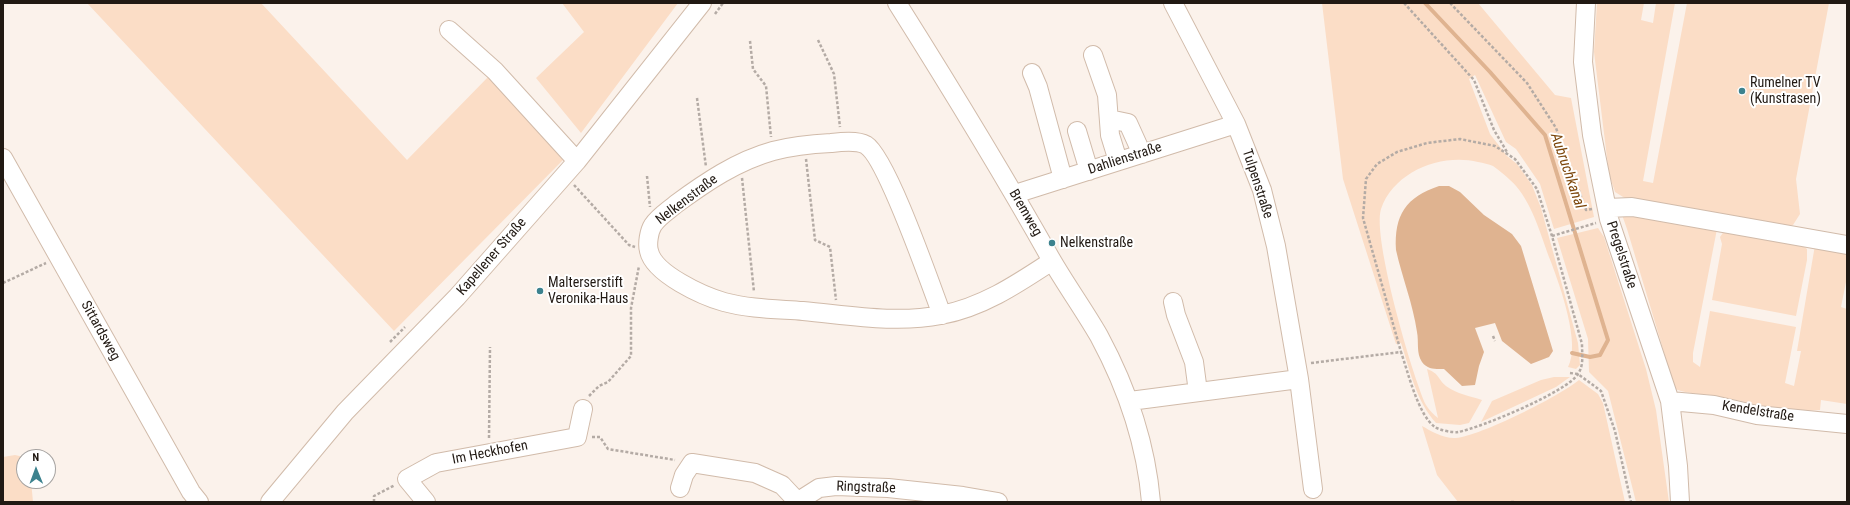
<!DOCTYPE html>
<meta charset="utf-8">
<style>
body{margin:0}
#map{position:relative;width:1850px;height:505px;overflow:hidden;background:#fbf2eb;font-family:"Roboto Condensed",sans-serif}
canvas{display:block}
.frame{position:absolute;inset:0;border:4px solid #211913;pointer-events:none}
.north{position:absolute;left:16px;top:449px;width:40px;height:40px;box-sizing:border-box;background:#fff;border:1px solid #a6a3a1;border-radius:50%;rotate:359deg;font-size:11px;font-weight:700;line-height:16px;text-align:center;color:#211913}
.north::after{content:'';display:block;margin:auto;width:14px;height:18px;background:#3c828e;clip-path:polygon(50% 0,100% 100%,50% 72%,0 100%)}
</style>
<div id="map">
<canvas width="1850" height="505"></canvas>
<div class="frame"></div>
<div class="north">N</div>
</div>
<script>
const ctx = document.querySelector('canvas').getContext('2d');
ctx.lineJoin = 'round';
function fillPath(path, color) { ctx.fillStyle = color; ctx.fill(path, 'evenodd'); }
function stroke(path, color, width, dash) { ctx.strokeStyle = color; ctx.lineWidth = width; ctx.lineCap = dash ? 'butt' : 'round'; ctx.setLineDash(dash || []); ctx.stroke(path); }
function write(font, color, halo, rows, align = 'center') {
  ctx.font = font + ' "Roboto Condensed",sans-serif'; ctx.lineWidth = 4; ctx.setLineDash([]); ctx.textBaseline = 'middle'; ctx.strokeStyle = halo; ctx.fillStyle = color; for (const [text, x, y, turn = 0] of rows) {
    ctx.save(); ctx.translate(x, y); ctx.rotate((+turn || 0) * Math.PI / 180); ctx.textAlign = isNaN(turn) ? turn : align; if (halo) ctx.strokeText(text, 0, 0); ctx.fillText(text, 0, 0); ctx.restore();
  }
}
const green = new Path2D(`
 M87 3H261L407 160 489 76 563 160 394 331Z
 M562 3H678L581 133 536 78 584 32Z
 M1322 3H1478L1555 95 1571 98 1594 217 1554 229 1540 184 1516 149 1506 142 1475 75 1469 79 1490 134 1507 156 1517 164 1532 185 1541 208 1578 343 1580 365 1576 369 1568 367C1581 344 1560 286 1551 262 1541 237 1534 207 1516 186 1510 179 1500 171 1493 166 1489 164 1483 163 1478 162 1442 153 1394 171 1381 209 1372 237 1412 375 1426 405 1429 410 1434 415 1438 418L1427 369C1440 374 1437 378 1446 386 1457 394 1470 396 1482 400L1469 423 1460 425 1436 423C1416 401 1410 370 1401 343L1396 344 1343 179Z
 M1597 3H1644L1641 20 1653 23 1656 3H1675L1643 181 1653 183 1687 3H1829L1796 179 1800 214 1793 225 1780 228 1628 200 1615 192 1609 174 1594 52Z
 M1621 212 1717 229 1693 353V362L1700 367 1710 311 1796 327 1785 383 1794 386 1801 351H1797L1815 245 1847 250V277L1841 307 1847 309V404L1821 400 1820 410C1781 413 1754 403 1717 396 1700 393 1692 395 1675 389L1627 229Z
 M1598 228 1604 237 1646 369 1656 410 1669 502H1636L1608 391 1589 372 1588 339 1557 238Z
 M1725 230 1802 245 1807 249V260L1796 316 1712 300 1722 244 1720 237Z
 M1554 377H1570L1556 387 1481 422 1492 401 1541 380Z
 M1579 380 1598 394 1603 403 1625 502H1458L1437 475 1422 426C1431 431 1444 439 1456 438 1480 436 1560 396 1579 380Z
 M15 455 24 457V481H31L33 502H3V457Z`);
const water = new Path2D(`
 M1439 186H1449L1460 192 1484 215 1512 234 1521 246 1553 351 1549 357 1531 364 1502 341 1495 323 1475 328 1484 352 1479 366 1475 385 1462 386 1444 369C1436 369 1428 370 1422 362 1416 353 1419 342 1417 332 1413 304 1402 277 1396 250 1394 215 1406 197 1439 186Z`);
const stream = new Path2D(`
 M1425 3 1490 72 1545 135 1608 340 1600 355 1590 357 1572 353`);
const path = new Path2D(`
 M1404 3 1474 80 1494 130 1507 152
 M1450 3 1527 83 1556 128 1586 210 1592 209
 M715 14 723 3
 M818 40 834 74 840 127
 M750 41 753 69 766 86 771 137
 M697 98 706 167
 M806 159 815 240 830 247 836 300
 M647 176 650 207
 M742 178 754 292
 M574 185 629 245 635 247
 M1552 236 1596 223
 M3 283 46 263
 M1493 336 1495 341
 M390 342 405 327
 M1311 363 1401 352C1408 372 1418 415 1435 427 1439 430 1453 433 1458 432 1480 428 1567 392 1578 374 1584 365 1582 355 1582 344L1552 236 1537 189 1515 159 1495 146 1460 139 1427 143 1397 152 1377 164 1366 179 1363 218 1401 352
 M1570 373 1578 374 1601 391 1615 431 1631 502
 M589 396 599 386 608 382 631 356V308L639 266
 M592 437H600L608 449 675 460
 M489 438 490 347
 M374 502V496L395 485
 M1511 502H1515`);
const minor = new Path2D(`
 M897 3C950 87 1002 172 1051 259 1066 285 1084 310 1099 336 1127 388 1146 443 1151 502
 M1586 3 1583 62 1592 135 1609 219 1670 401 1678 466 1680 502
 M449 30 495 71 577 161
 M1093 55 1107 95 1110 135 1118 161
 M1032 73 1038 87 1063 179
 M1109 119 1128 123 1142 154
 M1077 131 1089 171
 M3 158 191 492 199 502
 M1015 194 1236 124
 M1607 208 1632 207 1847 245
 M1173 302 1176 315 1194 362 1198 392
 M942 315C931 286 887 158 866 145 857 140 840 142 831 143 811 144 792 146 773 151 737 161 706 182 676 204 669 210 658 217 653 225 649 231 647 244 649 251 654 274 703 296 724 302 750 309 776 309 803 311 848 315 896 324 941 315 983 307 1017 284 1052 261
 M1299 379 1313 489
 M1130 401 1299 379 1276 246 1262 190 1236 124 1173 3
 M1670 401 1714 405 1757 415 1847 424
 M680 488 684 475 692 463 755 473 782 485 797 501
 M270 502 345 412 457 297 577 161 702 3
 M426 502 407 479 436 463 577 437 583 409
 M797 502 819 488 836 486 888 488 963 496 998 502`);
const markers = [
 [1742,91,4,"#3c828e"],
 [1052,243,4,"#3c828e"],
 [540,291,4,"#3c828e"]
];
const poiNames = [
 ["Rumelner TV",1750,83],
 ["(Kunstrasen)",1750,99],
 ["Nelkenstraße",1060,243],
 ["Malterserstift",548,283],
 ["Veronika-Haus",548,299]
];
const streetNames = [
 ["Dahlienstraße",1125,159,-18],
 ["Tulpenstraße",1257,184,72],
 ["Nelkenstraße",687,200,-37],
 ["Bremweg",1025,213,60],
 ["Pregelstraße",1621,255,72],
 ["Kapellener Straße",492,257,-49],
 ["Sittardsweg",100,331,61],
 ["Kendelstraße",1758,412,9],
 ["Im Heckhofen",490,453,-11],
 ["Ringstraße",866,488,2]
];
const waterNames = [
 ["Aubruchkanal",1567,171,71]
];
fillPath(green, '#fbddc6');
fillPath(water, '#dfb390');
stroke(stream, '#dfb390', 4);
stroke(minor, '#d1bbaa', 20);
stroke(path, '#b4aba5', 2.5, [3, 2]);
stroke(minor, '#fff', 18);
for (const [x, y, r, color] of markers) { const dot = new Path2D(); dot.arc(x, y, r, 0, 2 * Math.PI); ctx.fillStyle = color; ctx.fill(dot); stroke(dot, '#fff', 1.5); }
write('14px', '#211913', '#fff', poiNames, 'left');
write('14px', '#211913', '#fff', streetNames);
write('italic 15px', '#7c460a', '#fff', waterNames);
</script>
